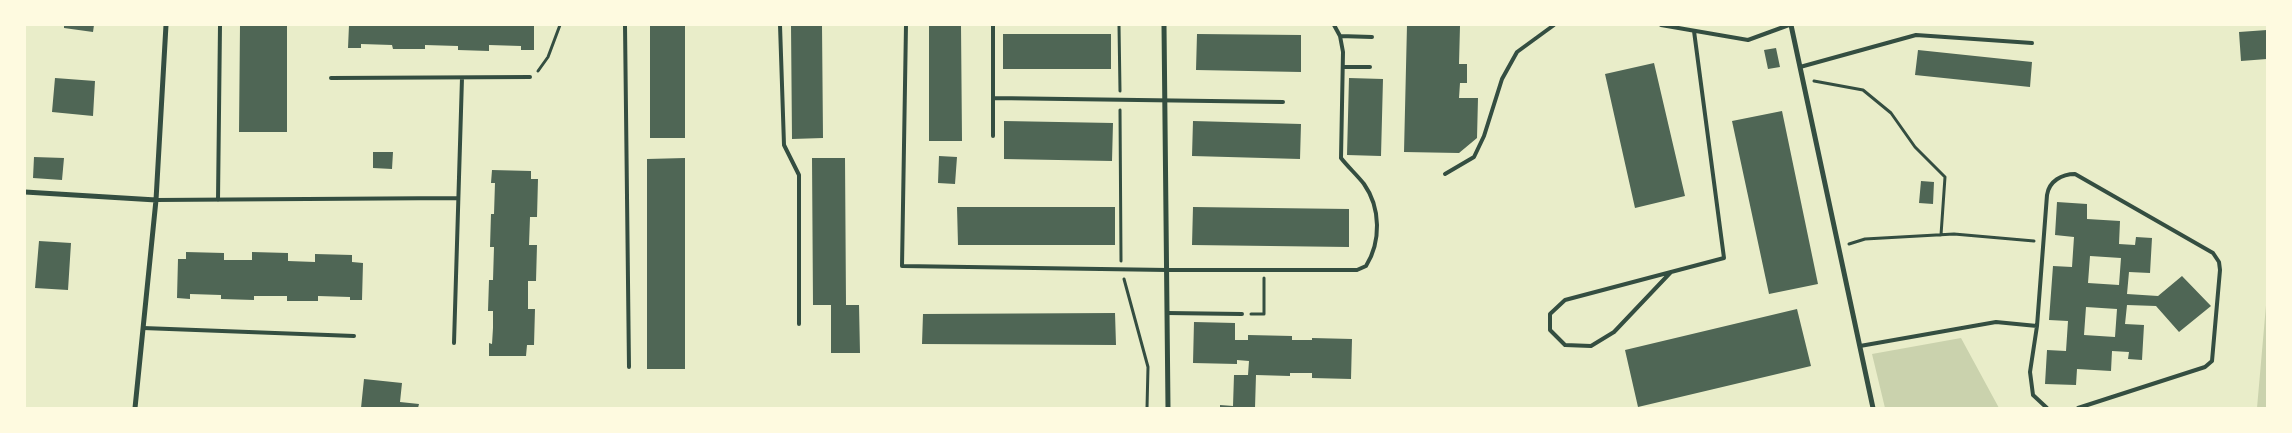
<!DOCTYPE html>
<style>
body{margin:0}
#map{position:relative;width:2292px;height:433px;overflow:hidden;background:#e9edc9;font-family:"DejaVu Sans",sans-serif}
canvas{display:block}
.frame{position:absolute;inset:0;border:26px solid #fefae0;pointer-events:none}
</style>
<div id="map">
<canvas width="2292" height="433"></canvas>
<div class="frame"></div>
</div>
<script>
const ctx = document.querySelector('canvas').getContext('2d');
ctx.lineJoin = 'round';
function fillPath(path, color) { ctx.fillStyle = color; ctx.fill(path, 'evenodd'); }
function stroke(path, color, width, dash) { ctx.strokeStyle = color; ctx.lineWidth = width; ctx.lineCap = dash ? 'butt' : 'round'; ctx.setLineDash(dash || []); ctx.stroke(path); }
const green = new Path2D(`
 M2267 294V408H2257Z
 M1961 338 1999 408H1885L1872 354Z`);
const building = new Path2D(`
 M64 25H94L93 32 64 28Z
 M240 25H287V132H239Z
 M349 25H534V50H521V46L489 45V51L458 50V46L425 45V49H393L392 45 361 44V48H348Z
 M650 25H685V138H650Z
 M791 25H822L823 138 792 139Z
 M929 25H961L962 141H929Z
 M1407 25 1460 26 1459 64H1467V83H1460L1459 98H1478L1477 138 1459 153 1404 152Z
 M2267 30V59L2241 61 2239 32Z
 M1003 34H1111V69H1003Z
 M1197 34 1301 35V72L1196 70Z
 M1776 48 1780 67 1768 69 1764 50Z
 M1918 50 2032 62 2030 87 1915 75Z
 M1654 63 1685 196 1635 208 1605 74Z
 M55 78 95 81 93 116 52 112Z
 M1349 78 1383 79 1381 156 1347 155Z
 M1782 111 1818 284 1769 294 1732 121Z
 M1004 121 1113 123 1112 161 1004 159Z
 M1193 121 1301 124 1300 159 1192 156Z
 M373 152H393L392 169 373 168Z
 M939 156 957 157 955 184 938 183Z
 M34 157 64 158 62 180 33 178Z
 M685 158V369H647V159Z
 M812 158H845L846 305H859L860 353H831V305H813Z
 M492 170 531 171V179H538L537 217H530L529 245H537L536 281H528V309H535L534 345H527L526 356H489V343L492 344 493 328V311H488L489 280H493L494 247H490L491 214H494L495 183H491Z
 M1921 181 1934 182 1933 204 1919 203Z
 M2057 202 2087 204V219L2120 221 2119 244 2135 245 2136 237 2152 238 2150 273 2129 272 2127 294 2158 296 2182 276 2211 306 2179 332 2156 306 2127 305 2125 324 2144 325 2142 360 2128 359 2129 352 2112 351 2111 371 2077 369 2076 385 2045 384 2047 350 2066 351 2068 321 2049 320 2053 266 2072 267 2074 237 2055 235ZM2090 256 2121 258 2119 285 2088 283ZM2086 307 2117 309 2115 337 2084 335Z
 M957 207H1115V245H958Z
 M1193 207 1349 209V247L1192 245Z
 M39 241 71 243 68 290 35 288Z
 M186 252 224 253V260H252V252L288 253V261L315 262V254L352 255V262L363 263 362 300H350V297L318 296V301H287V296H254V300L221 299V295L190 294V299L177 298 178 259H186Z
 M1797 309 1811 366 1638 407 1625 350Z
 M1115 313 1116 345 922 344 923 314Z
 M1194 322 1235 323V340H1248V335L1292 336V340H1312V338L1352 339 1351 379 1312 378V373H1290V376L1256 375 1255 408H1220V405L1233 406 1234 375H1248L1249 361 1237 360V364L1193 363Z
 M364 379 402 383 400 402 419 404 418 408H361Z`);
const path = new Path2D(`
 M1119 25 1120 91
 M538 71 548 57 560 25
 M1814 81 1863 90 1891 113 1915 147 1945 177 1941 235
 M1120 110 1121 261
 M1849 244 1865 239 1954 234 2034 241
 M1124 279 1148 367 1147 408
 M1251 314H1264V278`);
const service = new Path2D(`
 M625 25 629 367
 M780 25 784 145 799 175V324
 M906 25 902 266 1167 270H1357L1366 266C1381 242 1381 208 1364 184 1357 175 1348 167 1341 158L1343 52 1340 36 1334 25
 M993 25V136
 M1661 25 1748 40 1789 25
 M1340 36 1372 37
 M1343 67H1370
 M1800 67 1916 35 2032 43
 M331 78 530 77
 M993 98 1283 102
 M1445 174 1474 157 1484 136 1502 79 1517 52 1554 25
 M156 200 458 198
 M218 200 220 25
 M1671 272 1614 332 1591 346 1565 345 1550 330V314L1565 300 1724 258 1694 31
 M1167 313 1242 314
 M143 328 354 336
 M454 343 462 78
 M1860 346 1996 322 2037 326
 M2047 408 2033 395 2030 372 2037 326 2047 195C2049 181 2062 174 2075 174L2213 253 2219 262 2220 270 2212 361 2205 367 2078 408`);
const minor = new Path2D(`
 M1164 25 1168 408
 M1791 25 1873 408
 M25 192 156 200
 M135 408 156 200 166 25`);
fillPath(green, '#cad2ad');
fillPath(building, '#4f6655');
stroke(path, '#344e41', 3);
stroke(service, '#344e41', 4);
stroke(minor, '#344e41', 5);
</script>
